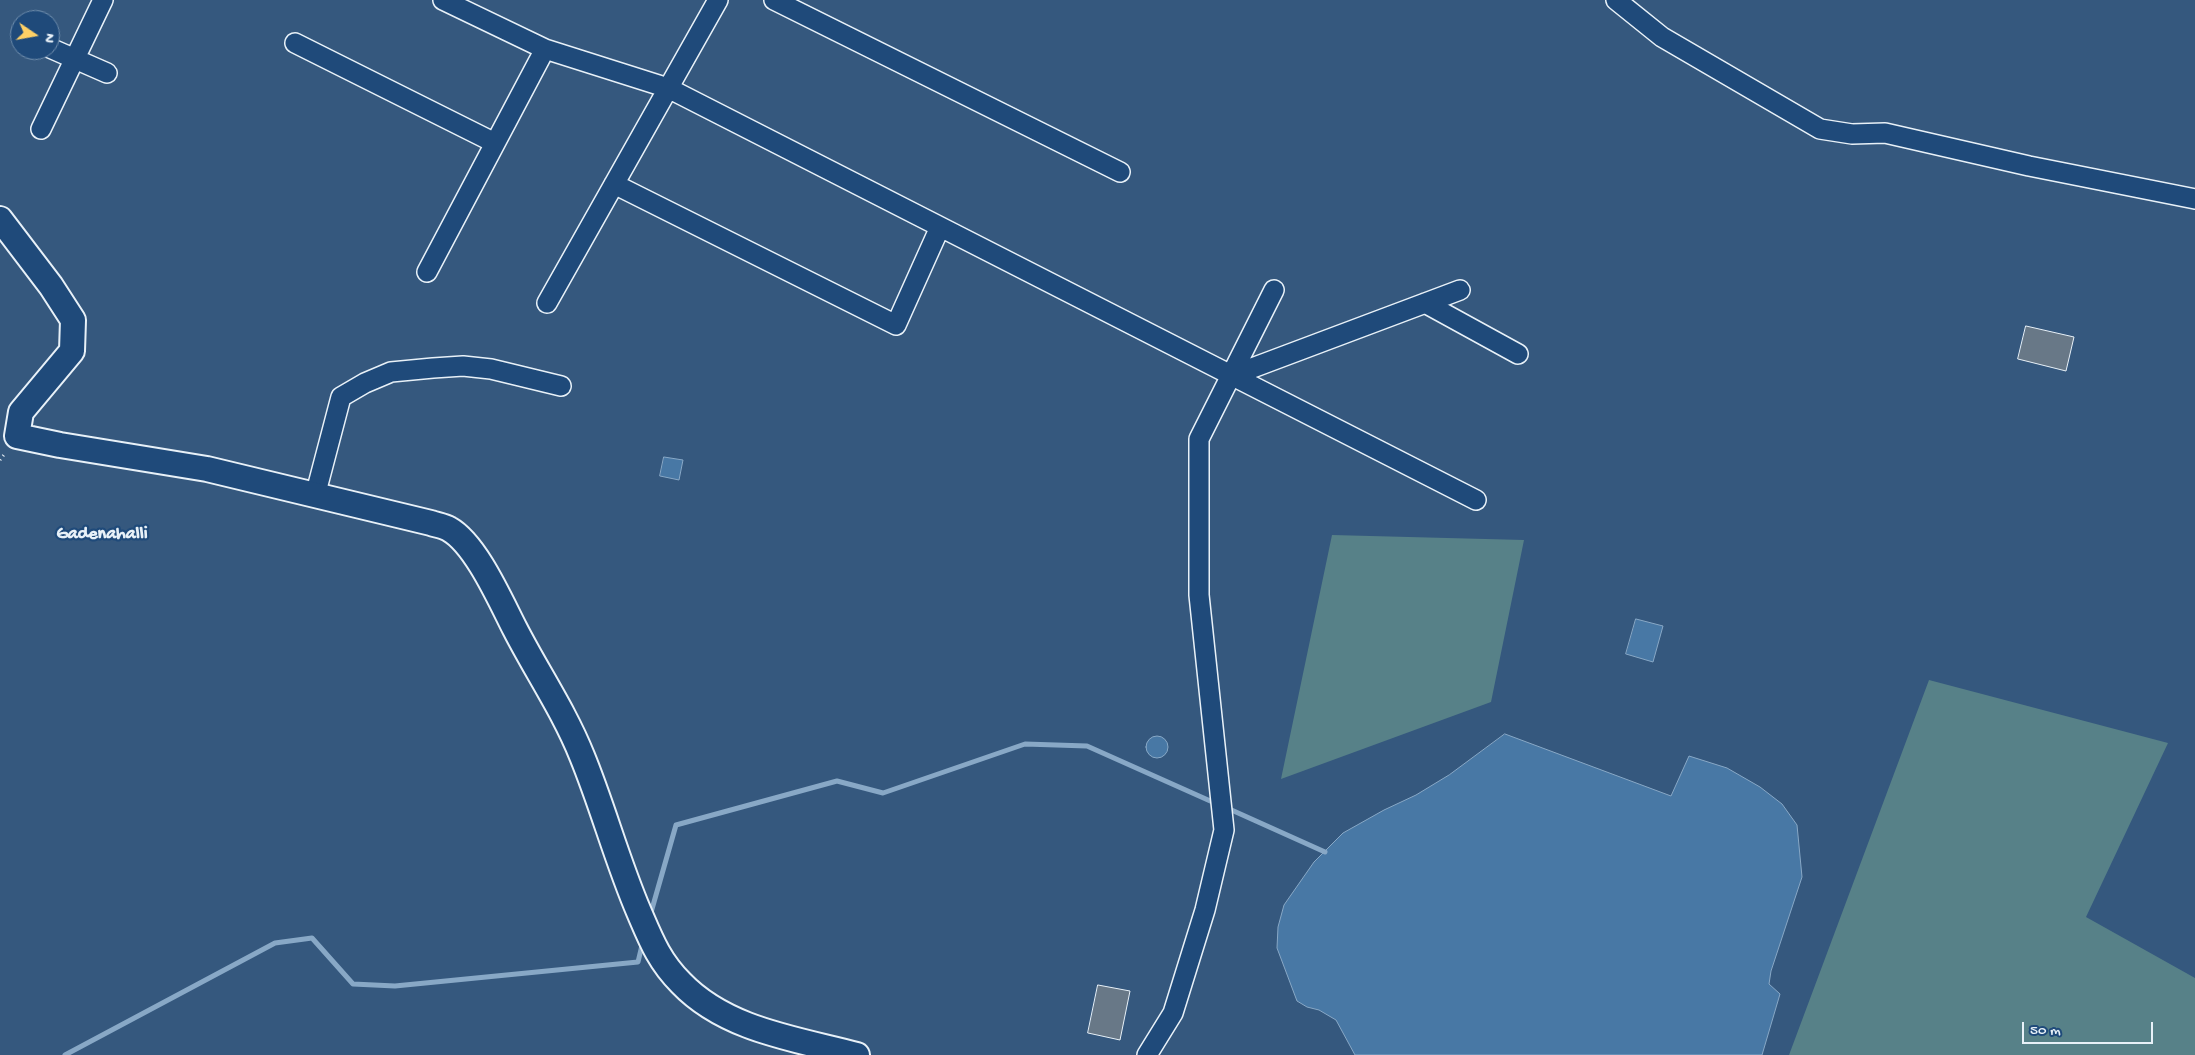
<!DOCTYPE html>
<style>
body{margin:0}
#map{position:relative;width:2195px;height:1055px;overflow:hidden;background:#35587e;font-family:"Gochi Hand",sans-serif}
canvas{display:block}
.north{position:absolute;left:10px;top:10px;width:50px;height:50px;box-sizing:border-box;background:#1f4a7a;border:1px solid #6f8dac;border-radius:50%;rotate:102deg;font-size:14px;font-weight:700;line-height:20px;text-align:center;color:#e8f1f8}
.north::after{content:'';display:block;margin:auto;width:18px;height:22px;background:#ffd166;clip-path:polygon(50% 0,100% 100%,50% 72%,0 100%)}
.scale{position:absolute;left:2022px;top:1022px;width:131px;height:22px;box-sizing:border-box;border:2px solid #e8f1f8;border-top:0;padding-left:6px;font-size:15px;line-height:18px;white-space:nowrap;color:#e8f1f8;-webkit-text-stroke:4px #1f4a7a;paint-order:stroke}
</style>
<div id="map">
<canvas width="2195" height="1055"></canvas>
<div class="north">N</div>
<div class="scale">50 m</div>
</div>
<script>
const ctx = document.querySelector('canvas').getContext('2d');
ctx.lineJoin = 'round';
function fillPath(path, color) { ctx.fillStyle = color; ctx.fill(path, 'evenodd'); }
function stroke(path, color, width, dash) { ctx.strokeStyle = color; ctx.lineWidth = width; ctx.lineCap = dash ? 'butt' : 'round'; ctx.setLineDash(dash || []); ctx.stroke(path); }
function write(font, color, halo, rows, align = 'center') {
  ctx.font = font + ' "Gochi Hand",sans-serif'; ctx.lineWidth = 4.5; ctx.setLineDash([]); ctx.textBaseline = 'middle'; ctx.strokeStyle = halo; ctx.fillStyle = color; for (const [text, x, y, turn = 0] of rows) {
    ctx.save(); ctx.translate(x, y); ctx.rotate((+turn || 0) * Math.PI / 180); ctx.textAlign = isNaN(turn) ? turn : align; if (halo) ctx.strokeText(text, 0, 0); ctx.fillText(text, 0, 0); ctx.restore();
  }
}
const green = new Path2D(`
 M1332 535 1524 540 1491 702 1281 779Z
 M1929 680 2168 743 2086 917 2195 978V1055H1789Z`);
const water = new Path2D(`
 M664 457 683 460 679 480 660 476Z
 M1636 619 1663 626 1653 662 1626 654Z
 M1505 734 1671 796 1689 756 1727 768 1760 787 1782 804 1797 825 1802 877 1771 971 1769 984 1780 994 1762 1055H1355L1336 1020 1319 1010 1307 1007 1297 1001 1277 948 1278 927 1284 905 1314 862 1343 833 1384 810 1416 795 1449 775Z
 M1146 747a11 11 0 1 1 22 0a11 11 0 1 1-22 0Z`);
const stream = new Path2D(`
 M1227 808 1325 852
 M650 916 676 825 837 781 883 793 1025 744 1087 746 1217 804
 M65 1055 275 943 312 938 353 984 395 986 638 962 643 941`);
const building = new Path2D(`
 M2026 326 2074 337 2066 371 2018 359Z
 M1098 985 1130 991 1120 1040 1088 1033Z`);
const path = new Path2D(`
 M0 460 6 452`);
const minor = new Path2D(`
 M443 0 545 49 668 88 1476 500
 M774 0 1120 172
 M1616 0 1662 37 1820 129 1852 134 1885 133 2029 166 2195 199
 M295 43 495 143
 M50 48 107 73
 M41 129 103 0
 M614 184 896 325 940 227
 M427 272 545 49
 M547 303 718 0
 M1425 303 1518 354
 M1231 376 1460 290
 M315 496 341 397 365 383 391 372 433 368 463 366 491 369 561 386
 M1147 1055 1173 1013 1205 910 1224 830 1199 595V439L1274 290`);
const tertiary = new Path2D(`
 M0 219 51 286 73 320 72 351 21 412 17 436 60 445 207 469 431 523C437 525 444 526 449 529 476 544 501 602 515 629 537 672 564 711 582 756 603 807 617 861 639 912 651 940 659 961 681 983 726 1030 796 1039 857 1055`);
const quarterNames = [
 ["Gadenahalli",102,535]
];
fillPath(green, '#578188');
fillPath(water, '#4878a5');
stroke(water, '#88a8c6', 1);
stroke(stream, '#88a8c6', 5);
fillPath(building, '#687887');
stroke(building, '#e8f1f8', 1);
stroke(minor, '#e8f1f8', 22);
stroke(tertiary, '#e8f1f8', 28);
stroke(path, '#e8f1f8', 3, [1, 4]);
stroke(minor, '#1f4a7a', 19);
stroke(tertiary, '#1f4a7a', 24);
write('bold 18px', '#e8f1f8', '#1f4a7a', quarterNames);
</script>
